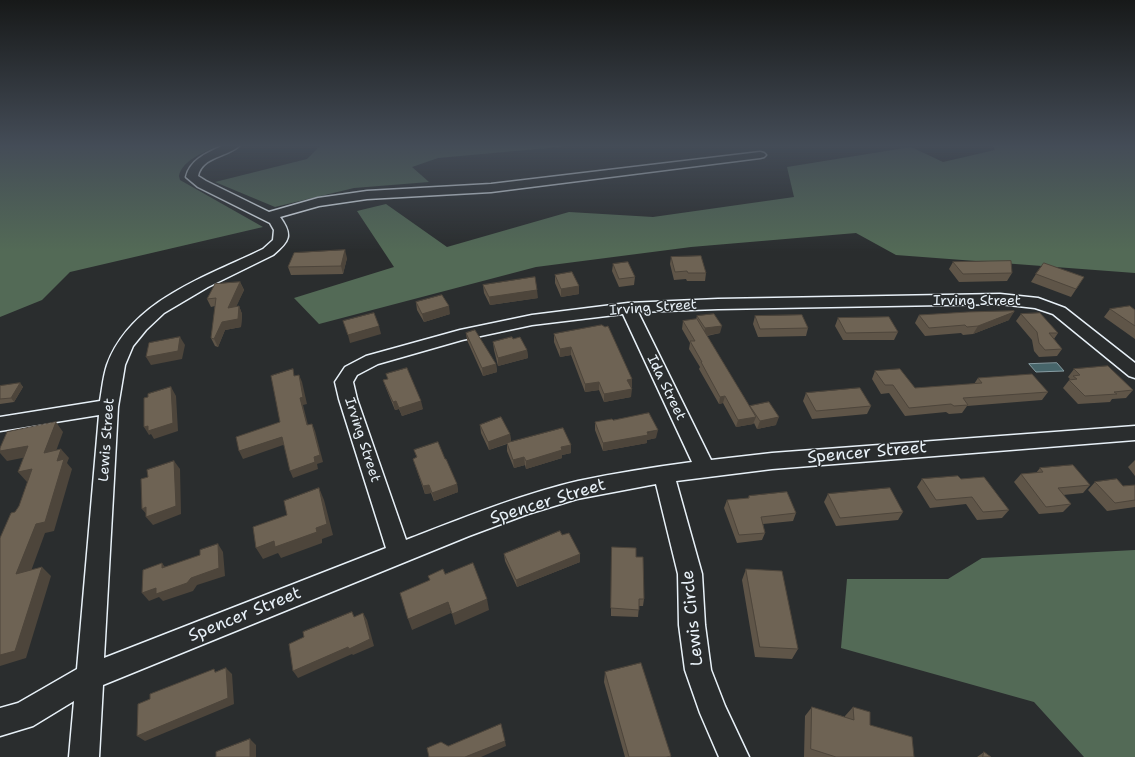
<!DOCTYPE html>
<style>
body{margin:0}
canvas{display:block;background:#2a2d2e}
</style>
<canvas width="1135" height="757"></canvas>
<script>
const ctx = document.querySelector('canvas').getContext('2d');
ctx.lineJoin = 'round';
function fillPath(path, color) { ctx.fillStyle = color; ctx.fill(path, 'evenodd'); }
function stroke(path, color, width, dash) { ctx.strokeStyle = color; ctx.lineWidth = width; ctx.lineCap = dash ? 'butt' : 'round'; ctx.setLineDash(dash || []); ctx.stroke(path); }
function write(font, color, halo, rows, align = 'center') {
  ctx.font = font + ' "Shantell Sans",sans-serif'; ctx.lineWidth = 3; ctx.setLineDash([]); ctx.textBaseline = 'middle'; ctx.strokeStyle = halo; ctx.fillStyle = color; for (const [text, x, y, turn = 0] of rows) {
    ctx.save(); ctx.translate(x, y); ctx.rotate((+turn || 0) * Math.PI / 180); ctx.textAlign = isNaN(turn) ? turn : align; if (halo) ctx.strokeText(text, 0, 0); ctx.fillText(text, 0, 0); ctx.restore();
  }
}
const green = new Path2D(`
 M0 145H220C206 151 182 160 179 176L180 180 263 227 70 272 42 300 0 317Z
 M321 145H581L438 158 412 167 429 182 354 188 275 207 215 182 307 159Z
 M992 145H1135V273L896 255 856 233 691 247 536 267 319 324 294 298 394 267 357 211 386 204 447 247 569 212 653 217 794 197 787 167 911 147 943 162 995 150Z
 M1135 550V757H1084L1034 702 841 648 847 579H948L982 558Z`);
const water = new Path2D(`
 M1057 363 1064 371 1036 372 1029 364Z`);
const minor = new Path2D(`
 M224 145H240C229 157 202 156 198 176L206 181 269 212 318 198 367 191 491 184 760 152 764 153 766 155 764 157 760 158 491 192 367 199 319 206 280 217C293 235 290 241 273 255L208 287 164 313 146 330 133 346 125 365 118 407 104 658 386 548 339 399 335 382 345 367 366 356 460 330 532 315 628 303 718 299 1000 294 1038 298 1065 308 1135 363V378L1129 376 1053 314 1035 308 1000 304 718 309 638 312 711 460 772 453 1135 426V440L772 469 676 481 702 574 705 625 711 670 725 706 749 757H719L700 713 685 670 679 625 678 574 656 484 577 499 528 514 469 536 103 685 99 757H69L74 701 33 726 0 736V708L18 703 77 669 99 415 0 431V417L100 401C102 390 103 377 107 365 131 300 206 277 263 249L273 240 274 230 270 223 198 187 186 177C190 159 209 152 224 145ZM623 314 692 462C654 467 616 473 578 481 522 494 460 519 406 540L357 399 353 382 357 375 378 364 462 340 532 325Z`);
const wall = new Path2D(`
 M671 257 706 273 705 281H687L686 279 674 280 670 264Z
 M347 258 343 274 291 275 288 267Z
 M953 262 1012 273 1007 281 959 282 949 269Z
 M613 264 635 277 634 285 619 287 612 271Z
 M1036 274 1084 277 1071 297 1031 282Z
 M555 275 579 286V294L561 297 555 283Z
 M240 282 244 290 236 306H239L242 314 241 327 225 330 218 347 215 346 211 338 215 306 211 307 207 299Z
 M483 285 538 298 490 305 484 293Z
 M416 302 450 314 424 322 417 310Z
 M1110 309 1135 310V339L1104 317Z
 M1021 314 1058 333 1054 339 1062 349 1057 356 1039 357 1034 351 1032 340 1016 321Z
 M919 315 1009 320 973 334 963 335 961 333 925 336 915 323Z
 M697 316 720 333 707 336 750 407V406L776 425 757 429 754 423 753 424 736 427 723 403 719 404 699 369 700 367 689 349 690 343 682 329 683 321 696 319Z
 M755 316 808 328 806 336 758 337 753 324Z
 M838 318 898 332 894 340H843L835 326Z
 M466 333 496 364 497 372 483 376 467 340Z
 M554 334 632 387H631V397L604 402 599 390 585 392 571 355 560 357 554 342Z
 M513 339 527 350 528 358 498 366 494 350 493 342Z
 M1074 369 1133 390 1126 398 1112 399 1110 402 1078 404 1063 388 1070 379 1068 377Z
 M875 371 915 388 974 384 978 378 1048 392 1042 400 967 406 962 413 949 414 946 412 905 416 889 393 881 394 872 379Z
 M386 374 423 409 402 416 399 409 395 410 386 388 383 380 388 379Z
 M20 383 23 387 14 402 0 404V386Z
 M806 393 871 406 867 414 812 419 803 401Z
 M613 420 656 438 647 440V443L603 451 595 430V422Z
 M480 425 510 434 511 442 571 445V453L562 455V458L526 469 525 465 514 468 507 451V444L489 450 481 433Z
 M414 450 445 459 457 484 458 492 434 501 431 493 425 494 413 459 417 458Z
 M1135 460V476L1128 467Z
 M1040 468 1090 485 1083 493 1063 495 1071 504 1063 512 1039 514 1014 482 1021 474 1036 473Z
 M922 479H961L1009 510 1002 518 977 520 966 504 930 508 917 487Z
 M1095 482 1123 486 1135 485V507L1107 511 1088 490Z
 M828 494 903 512 898 520 836 526 824 502Z
 M749 496 796 513 793 521 763 524 765 533 762 540 737 543 724 508 727 500 748 498Z
 M562 535 580 554V562L517 587 505 561 504 554Z
 M612 547 636 557 644 599 643 606H639L638 617 611 616V555Z
 M746 569 798 649 792 659 755 657 742 580Z
 M605 672 671 756 670 757H625L604 682Z
 M812 707 845 717V716L853 707 870 725 914 757H804L805 716Z
 M984 752 991 757H977Z`);
const shadedWall = new Path2D(`
 M345 250 347 258 343 274 341 266Z
 M240 282 244 290 232 316 228 308Z
 M579 286V294L561 297V289Z
 M537 290 538 298 490 305 489 297Z
 M239 306 242 314 241 327 225 330 218 347 214 339 222 322Z
 M449 306 450 314 424 322 422 314Z
 M1014 312 1009 320 973 334 978 326Z
 M379 326 381 334 350 343 348 335Z
 M722 326 720 333 703 336 705 328Z
 M180 337 185 345 182 359 151 365 146 357Z
 M571 347V355L560 357V349Z
 M527 350 528 358 498 366V358Z
 M496 364 497 372 483 376 482 368Z
 M299 375 302 382 307 404 303 405 310 433 307 425 300 398Z
 M632 379V387L627 388V380Z
 M599 382V390L585 392V384Z
 M20 383 23 387 14 402 11 398Z
 M171 387 176 396 178 431 154 439 151 434 149 435 144 427Z
 M632 389 631 397 604 402V394Z
 M725 396 723 403 719 404 720 397Z
 M396 401 399 409 395 410 393 402Z
 M421 401 423 409 402 416 399 408Z
 M756 417 753 424 736 427 738 420Z
 M779 417 776 425 757 429 760 421Z
 M56 422 63 432 52 462 44 453Z
 M312 424 315 431 323 462 317 464 318 469 293 478 290 471 314 457Z
 M658 430 656 438 647 440V443L603 451V443Z
 M510 434 511 442 489 450 488 442Z
 M282 437 286 444 243 459 239 451Z
 M571 445V453L562 455V458L526 469V461L561 447Z
 M28 446 37 455 7 461 0 453V451Z
 M61 449 69 458 67 463 72 469 54 531 45 533 27 582 16 574 36 524Z
 M524 457 525 465 514 468 513 460Z
 M174 461 180 469 181 514 153 525 146 517 148 516 142 509Z
 M32 469 41 479 27 482 18 472Z
 M457 484 458 492 434 501 432 493Z
 M429 485 431 493 425 494 423 486Z
 M319 488 324 500 333 535 322 539V543L281 558 278 553 263 559 256 548 274 541 316 528Z
 M218 544 223 552 225 576 197 585 193 591 163 601 159 597 149 601 142 593Z
 M580 554V562L517 587 516 580Z
 M162 563 168 571 162 568Z
 M42 567 51 576 26 658 0 666V655Z
 M487 599 489 610 455 625 452 614Z
 M448 602 451 613 412 630 408 619Z
 M363 613 367 620 374 646 353 655 352 654 298 678 293 671Z
 M226 668 232 674 234 704 145 741 137 736Z
 M250 739 256 745V757H250Z
 M505 741 506 746 481 757H465Z`);
const building = new Path2D(`
 M345 250 341 266 288 267 294 253Z
 M701 256 706 273H688L687 271 675 272 671 257Z
 M1011 261 1012 273 963 274 953 262Z
 M628 262 635 277 619 279 613 264Z
 M1044 263 1084 277 1076 289 1036 274Z
 M572 272 579 286 561 289 555 275Z
 M535 277 537 290 489 297 483 285Z
 M240 282 228 308 239 306 238 319 222 322 214 339 211 338 216 298 207 299 215 284Z
 M442 295 449 306 422 314 416 302Z
 M1130 306 1135 310V326L1110 309Z
 M1014 311V312L978 326 967 327 965 325 929 328 919 315 968 312Z
 M374 313 379 326 348 335 343 321Z
 M1040 313 1058 333H1049L1062 349 1045 350 1039 343 1037 332 1021 314Z
 M714 314 722 326 705 328 697 316Z
 M802 315 808 328 760 329 755 316Z
 M889 317 898 332 846 333 838 318Z
 M697 319 756 417 738 420 725 396 720 397 701 362H702L690 341H695L683 321Z
 M602 325 605 327 608 326 632 379 627 380 632 389 604 394 599 382 585 384 571 347 560 349 554 334Z
 M475 330 496 364 482 368 466 333Z
 M180 337 178 351 146 357 149 343Z
 M512 337 513 339 520 337 527 350 498 358 493 342Z
 M1108 366 1133 390 1114 392 1117 394 1085 396 1069 380 1077 379 1073 376 1080 375 1074 369Z
 M407 368 421 401 399 408 396 401 393 402 383 380 388 379 386 374Z
 M293 369 294 376 299 375 303 397 300 398 307 425 312 424 320 455 314 457 315 462 290 471 282 437 239 451 236 437 280 422 271 376Z
 M900 369 915 388 982 383 978 378 1032 374 1048 392 963 398 968 405 954 406 951 404 909 408 893 385H885L875 371Z
 M20 383 11 398 0 399V386Z
 M171 387 173 423 148 431V426L144 427V398L148 397V394Z
 M860 388 871 406 816 411 806 393Z
 M769 402 779 417 760 421 750 406Z
 M649 413 658 430 647 432 648 435 603 443 595 422 612 419 613 420Z
 M501 417 510 434 488 442 480 425Z
 M56 422 44 453 61 449 57 461 64 459 45 522 36 524 16 574 42 567 15 651 0 655V538L11 513 15 512 19 506 32 469 18 472 28 446 0 451V448L7 432Z
 M563 428 571 445 561 447 562 450 526 461 524 457 513 460 507 443Z
 M438 442 445 459H446L457 484 432 493 429 485 423 486 413 459 417 457 414 450Z
 M174 461 176 506 146 517V507L142 509 141 479 148 477 147 470Z
 M1073 465 1090 485 1058 488 1071 504 1046 507 1021 474 1043 472 1040 468Z
 M958 476 961 479 984 477 1009 510 983 512 972 497 936 500 922 479Z
 M1117 479 1123 486 1135 485V500L1115 503 1095 482Z
 M319 488 327 524 316 528 317 532 275 547 274 541 256 548 253 527 287 515 284 501Z
 M890 488 903 512 840 518 828 494Z
 M787 492 796 513 761 517 765 533 739 535 727 500 749 498V496Z
 M560 531 562 535 569 533 580 554 516 580 504 554Z
 M218 544 219 568 191 578 187 583 156 594V588L142 593 143 570 162 563V568L200 555V550Z
 M612 547 636 548V557H643L644 599H639V610L611 608Z
 M473 563 487 599 452 614 448 602 408 619 400 593 430 580 428 576 443 569 445 574Z
 M746 569 782 571 798 649 760 647Z
 M352 612 354 617 363 613 370 639 349 649 348 647 293 671 289 644 304 637 303 632Z
 M641 663 671 756 666 757H629L605 672Z
 M226 668 228 698 137 736 138 704 150 699V694L214 669 215 672Z
 M812 707 854 720 853 707 870 712V725L912 737 914 757H836L811 749Z
 M501 724 505 741 465 757H429L427 748 441 742 448 746Z
 M250 739V757H216V752Z
 M984 752 991 757H983Z`);
const streetNames = [
 ["Irving Street",977,301],
 ["Irving Street",653,308,-4],
 ["Ida Street",666,388,64],
 ["Lewis Street",107,440,-86],
 ["Irving Street",362,440,72]
];
const nearStreetnames = [
 ["Spencer Street",867,453,-5],
 ["Spencer Street",548,502,-17],
 ["Spencer Street",245,615,-22],
 ["Lewis Circle",693,618,-96]
];
fillPath(green, '#536a56');
fillPath(water, '#47656a');
stroke(water, '#879da3', 1);
stroke(minor, '#e8f1f8', 3);
fillPath(minor, '#2a2d2e');
fillPath(wall, '#5f5548');
fillPath(shadedWall, '#4d453b');
fillPath(building, '#6e6354');
stroke(building, '#4d453b', 1);
const sky = ctx.createLinearGradient(0, 0, 0, 251);
sky.addColorStop(0, '#171919');
sky.addColorStop(0.58, '#444c57');
sky.addColorStop(1, '#444c5700');
ctx.fillStyle = sky;
ctx.fillRect(0, 0, 1135, 251);
write('14px', '#e8f1f8', '#2a2d2e', streetNames);
write('17px', '#e8f1f8', '#2a2d2e', nearStreetnames);
</script>
